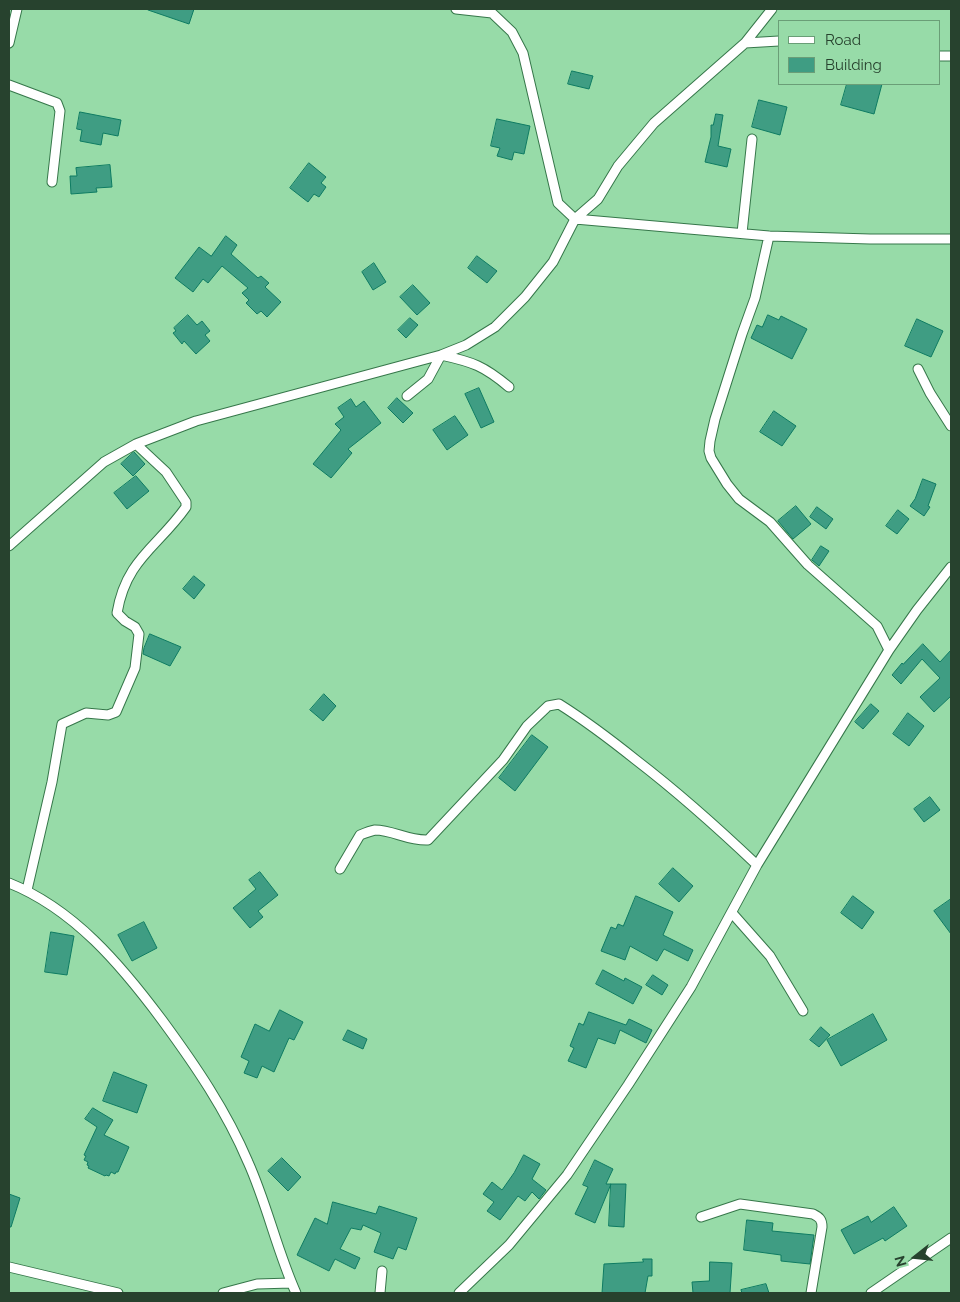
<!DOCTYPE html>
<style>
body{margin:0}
#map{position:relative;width:960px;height:1302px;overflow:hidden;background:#97dba8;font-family:Raleway,sans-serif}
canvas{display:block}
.frame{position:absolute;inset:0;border:10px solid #27422e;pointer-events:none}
.legend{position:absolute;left:778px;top:20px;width:162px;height:65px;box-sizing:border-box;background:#97dba8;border:1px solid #6a9e77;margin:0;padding:6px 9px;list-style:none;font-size:15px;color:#27422e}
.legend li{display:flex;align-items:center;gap:10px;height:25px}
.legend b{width:25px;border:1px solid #6a9e77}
.north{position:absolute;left:890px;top:1232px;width:50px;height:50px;-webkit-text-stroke:4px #97dba8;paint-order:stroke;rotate:254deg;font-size:14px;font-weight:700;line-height:20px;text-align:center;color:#27422e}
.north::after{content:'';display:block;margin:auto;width:18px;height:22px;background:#27422e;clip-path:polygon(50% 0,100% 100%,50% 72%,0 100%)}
</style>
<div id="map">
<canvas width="960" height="1302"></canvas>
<div class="frame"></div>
<ul class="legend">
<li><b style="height:6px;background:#fff"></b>Road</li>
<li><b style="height:14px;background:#3f9d83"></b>Building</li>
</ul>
<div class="north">N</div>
</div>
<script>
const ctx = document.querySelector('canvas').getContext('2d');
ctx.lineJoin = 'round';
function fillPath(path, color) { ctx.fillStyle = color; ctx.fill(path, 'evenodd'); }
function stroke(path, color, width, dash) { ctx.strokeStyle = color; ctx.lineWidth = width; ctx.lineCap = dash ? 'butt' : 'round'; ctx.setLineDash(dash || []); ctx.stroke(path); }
const building = new Path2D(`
 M148 9H194L189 24 148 10Z
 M572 71 593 76 589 89 568 84Z
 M847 84H882L874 114 841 105Z
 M759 100 787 107 780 135 752 127Z
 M80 112 121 120 118 136 103 133 101 145 80 141 82 130 77 129Z
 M716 114 723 115 718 146 731 149 727 167 705 162 711 137V125H713Z
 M497 119 530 126 524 154 514 152 512 160 497 156 500 148 491 146Z
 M309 163 326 177 321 183 326 187 319 197 314 194 308 202 290 188Z
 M110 165 112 187 96 188 97 192 71 194 70 176H77L76 168Z
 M226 236 237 245 231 254 258 278 261 276 269 283 265 287 281 302 267 317 261 311 257 314 246 303 249 300 242 293 248 288 222 266 208 283 203 279 193 292 175 278 199 247 211 256Z
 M477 256 497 271 487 283 468 268Z
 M374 263 386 282 373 290 362 272Z
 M413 285 430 303 417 315 400 297Z
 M188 315 197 325 202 321 210 331 205 335 210 341 196 354 184 341 182 344 173 333 176 331 174 328Z
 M768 315 779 320 781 316 807 329 792 359 751 338 757 325 762 327Z
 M410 318 418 325 406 338 398 330Z
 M917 319 943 331 931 357 905 346Z
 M479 388 494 422 481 428 465 394Z
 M397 398 413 413 403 423 388 408Z
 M351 399 356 407 364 401 381 423 348 449 352 453 331 478 313 464 341 430 335 424 344 417 338 408Z
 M774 411 796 426 782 446 760 432Z
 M455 416 468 435 447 450 433 430Z
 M134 452 145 464 133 476 121 464Z
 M136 476 149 491 127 509 114 493Z
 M923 479 936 484 928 506 930 507 924 516 910 506 915 499Z
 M796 506 811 524 793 539 778 521Z
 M817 507 833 519 826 529 810 517Z
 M898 510 909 519 897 534 886 526Z
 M821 546 829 551 819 566 812 560Z
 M194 576 205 585 194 599 183 589Z
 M150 634 181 647 170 666 143 654 144 648Z
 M923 644 940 662 951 650V696L934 712 920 697 940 678 922 659 901 684 892 675 902 663 903 664Z
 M324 694 336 706 323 721 310 710Z
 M871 704 879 711 863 729 855 722Z
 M908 713 924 726 909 746 893 734Z
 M532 735 548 747 515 791 499 778Z
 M930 797 940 810 924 822 914 809Z
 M673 868 693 886 679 902 659 884Z
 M260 872 278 895 258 911 263 917 250 928 233 908 256 889 249 880Z
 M636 896 673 912 663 935 693 950 688 961 664 949 657 961 630 946 625 960 601 951 611 927 616 929 618 924 623 926Z
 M853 896 874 912 862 929 841 913Z
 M951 899V934L934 911Z
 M144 922 157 948 132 961 118 935Z
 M51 932 74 936 67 975 45 972Z
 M603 970 624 981 625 978 642 987 633 1004 596 984Z
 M653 975 668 985 662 995 646 985Z
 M280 1010 303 1022 294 1040 289 1038 274 1072 262 1066 257 1078 244 1073 249 1061 241 1057 255 1024 269 1031Z
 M589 1012 626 1025 629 1019 652 1030 646 1043 620 1030 615 1044 598 1038 586 1068 568 1061 574 1048 570 1046 579 1023 583 1025Z
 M873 1014 887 1040 841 1066 827 1040Z
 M821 1027 830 1035 819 1047 810 1040Z
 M348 1030 367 1039 363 1049 343 1040Z
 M114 1072 147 1085 137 1113 103 1101Z
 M93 1108 113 1120 104 1135 129 1147 118 1172H116L115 1174 111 1172 109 1176 106 1175 105 1176 88 1168 89 1166 87 1165 88 1162 84 1160 86 1156 84 1155 97 1127 85 1119Z
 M524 1155 540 1164 532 1179 546 1190 539 1199 532 1192 525 1201 518 1196 500 1220 487 1211 494 1202 483 1194 492 1182 502 1190 514 1173Z
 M282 1158 301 1177 288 1191 268 1171Z
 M595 1160 613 1169 606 1184H611L595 1223 575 1214 588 1187 583 1185Z
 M611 1184H626L624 1227 609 1226Z
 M9 1194 20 1198 11 1227H9Z
 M333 1202 376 1214 379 1206 417 1218 406 1250 398 1247 393 1259 374 1252 381 1233 363 1225 361 1230 351 1228 340 1249 360 1258 355 1269 335 1259 329 1271 297 1255 315 1218 327 1224Z
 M894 1207 907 1226 885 1241 883 1238 854 1254 841 1230 868 1216 871 1222Z
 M747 1220 773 1223 772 1231 814 1235 810 1264 781 1261V1255L744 1250Z
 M643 1259H652V1276H648L645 1293H602L604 1264 643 1262Z
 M710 1262 732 1263 730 1293H693L692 1282 709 1281Z
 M766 1284 769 1293H742L741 1290Z`);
const street = new Path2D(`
 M456 9 492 13 512 32 523 53 558 203 575 219 769 236 870 239H951
 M9 43 17 9
 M745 43 772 9
 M939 56H951
 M9 85 57 103 60 111 52 182
 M742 233 752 139
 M769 236 755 298 742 334 715 419 710 441 709 451 711 458 727 484 739 499 770 522 808 565 877 626 889 650
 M918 369 930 393 951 426
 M407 396 428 379 441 355C473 362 484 366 509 387
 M9 546 104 462 136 444 196 421 441 355 466 345 495 327 525 297 553 262 575 219 598 199 618 166 654 123 745 43 779 41
 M340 869 360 835C365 833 370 831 375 830 393 830 408 841 428 840L503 760 527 726 548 706 559 704C586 721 611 740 636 760 679 793 718 828 757 865
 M9 883C74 909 121 965 162 1020 195 1065 226 1110 248 1162 267 1204 277 1251 296 1293
 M27 890 52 782 62 724 86 713 108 715 116 712 135 668 139 634 135 627 125 621 117 613C126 559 158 547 186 507V502L166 472 136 444
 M732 913 770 956 803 1011
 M701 1217 740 1204 813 1214C819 1217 822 1219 822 1227L811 1293
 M9 1267 118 1293
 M223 1293 257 1284 291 1283
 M380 1293 382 1271
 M459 1293 509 1245 567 1175 628 1085 691 987 757 865 889 650 917 610 951 567
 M871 1293 951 1238`);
fillPath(building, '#3f9d83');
stroke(building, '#0e7b62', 1);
stroke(street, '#36774a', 11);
stroke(street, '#fff', 9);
</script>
